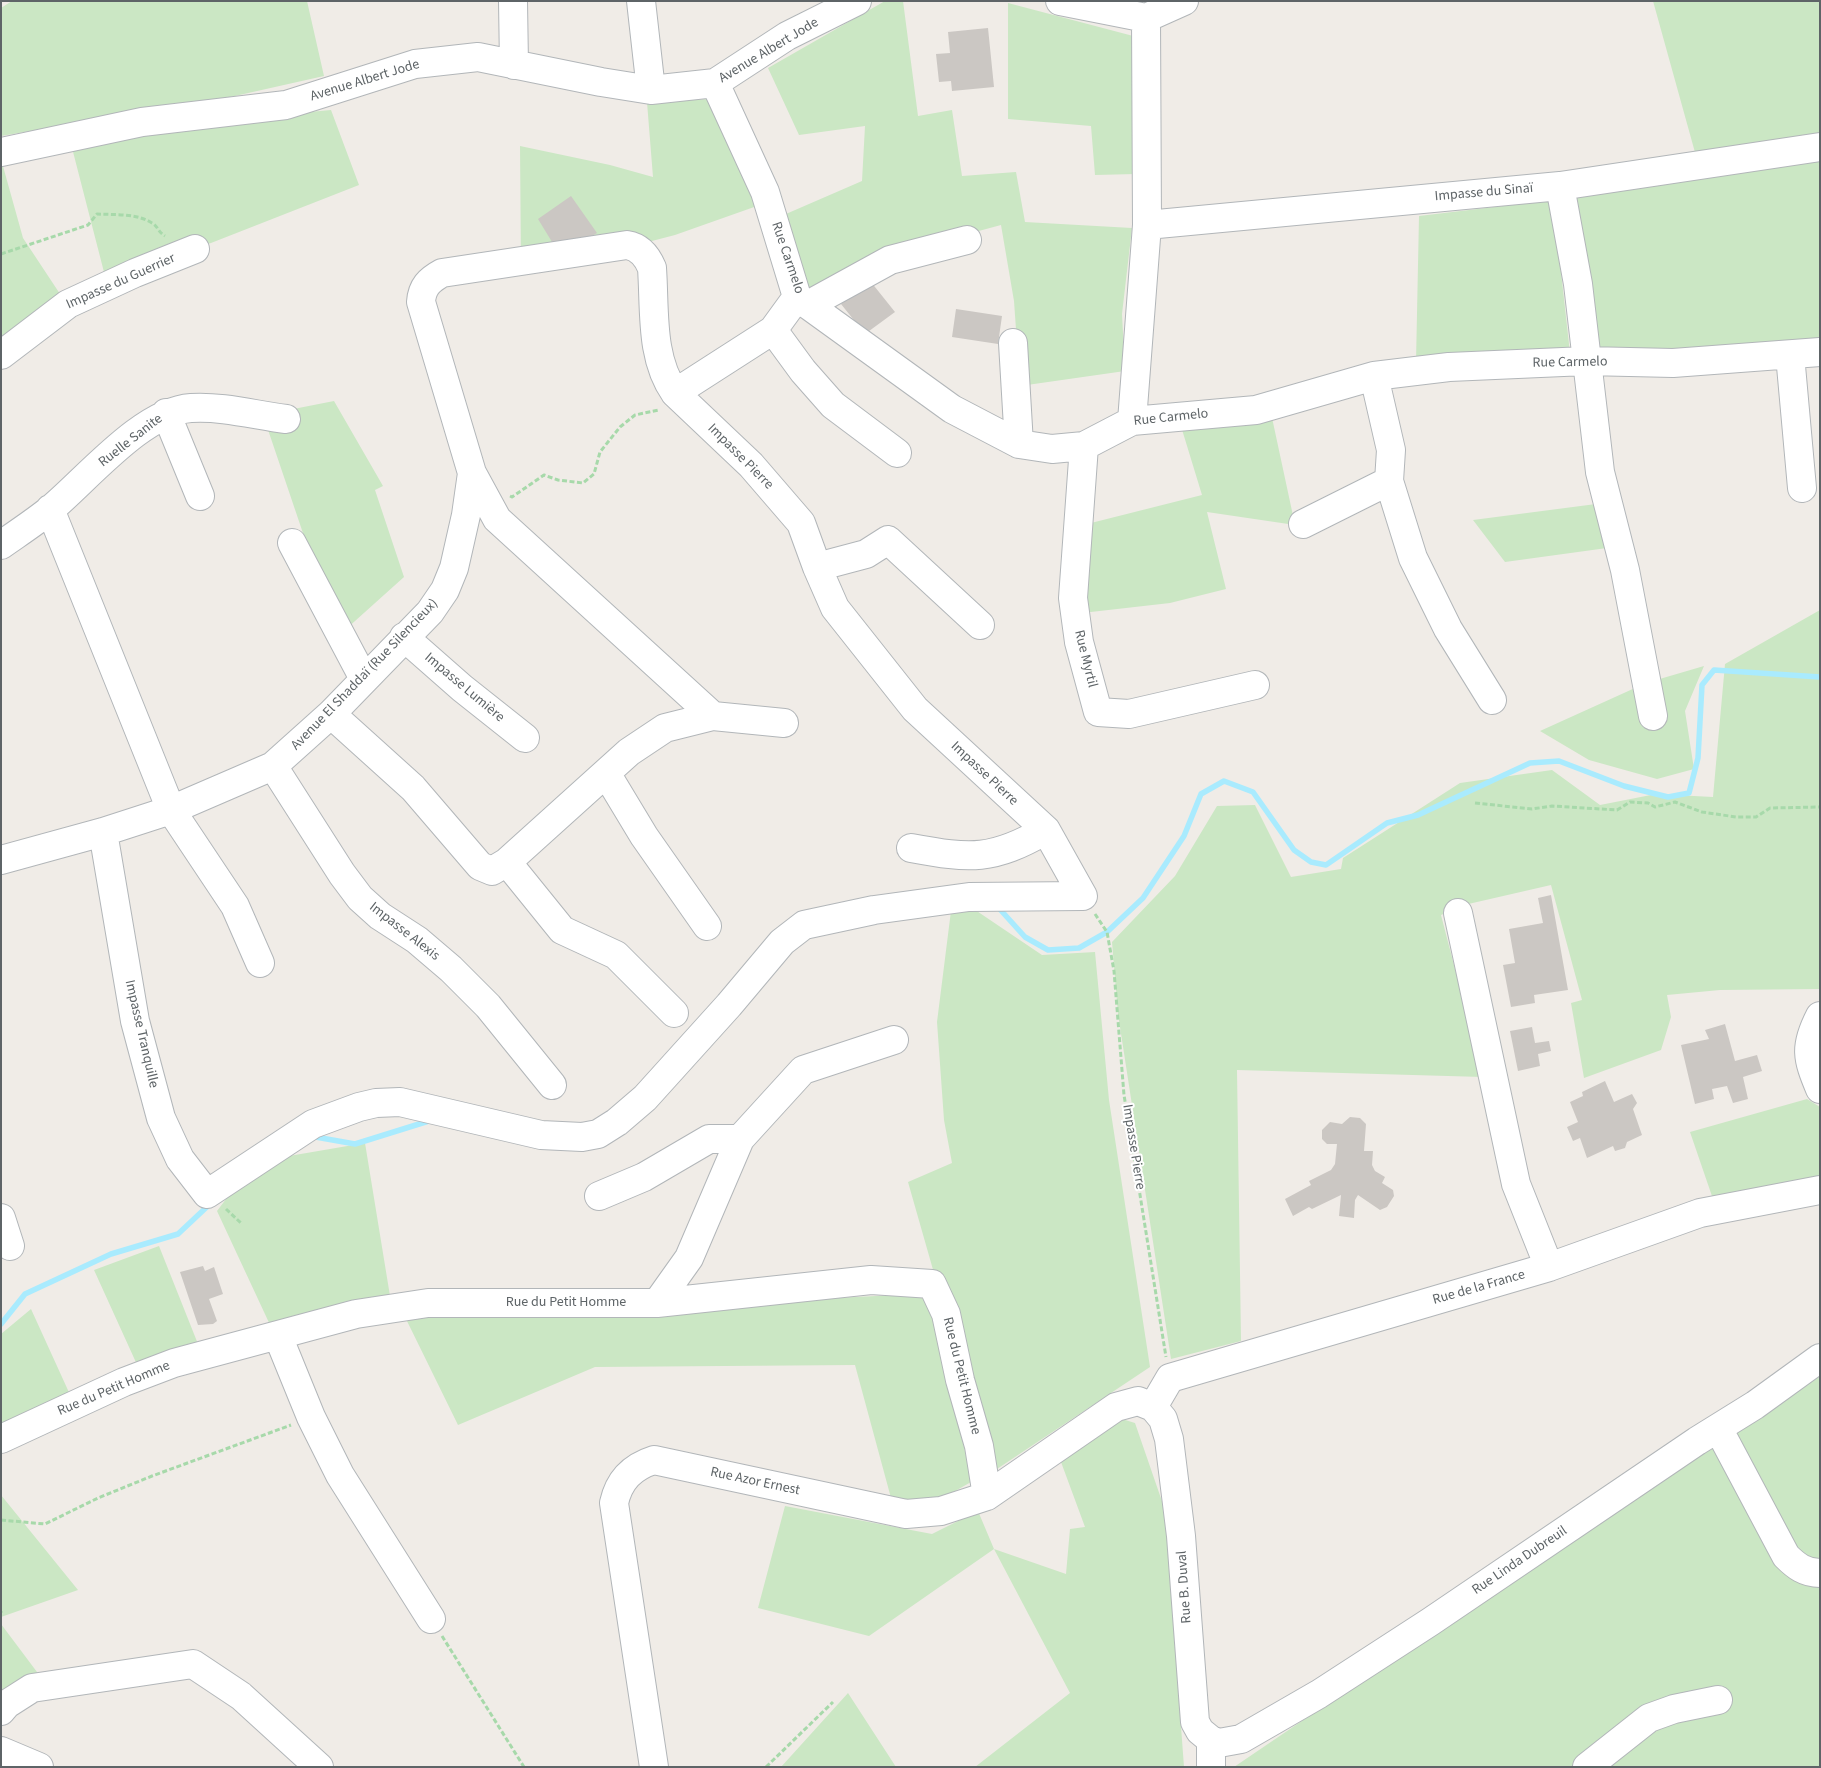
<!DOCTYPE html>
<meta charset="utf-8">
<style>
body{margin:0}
#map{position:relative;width:1821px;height:1768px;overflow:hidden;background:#f0ece7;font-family:"Source Sans 3",sans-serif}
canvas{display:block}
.frame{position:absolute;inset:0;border:2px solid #5e6467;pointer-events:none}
</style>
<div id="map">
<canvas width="1821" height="1768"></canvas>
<div class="frame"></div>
</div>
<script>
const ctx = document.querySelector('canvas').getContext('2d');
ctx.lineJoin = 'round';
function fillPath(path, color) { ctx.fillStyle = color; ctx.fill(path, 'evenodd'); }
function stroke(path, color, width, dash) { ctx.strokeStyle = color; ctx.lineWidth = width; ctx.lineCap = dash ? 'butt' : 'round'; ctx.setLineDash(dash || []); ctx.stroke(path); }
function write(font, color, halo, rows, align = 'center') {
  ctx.font = font + ' "Source Sans 3",sans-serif'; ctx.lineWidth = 4; ctx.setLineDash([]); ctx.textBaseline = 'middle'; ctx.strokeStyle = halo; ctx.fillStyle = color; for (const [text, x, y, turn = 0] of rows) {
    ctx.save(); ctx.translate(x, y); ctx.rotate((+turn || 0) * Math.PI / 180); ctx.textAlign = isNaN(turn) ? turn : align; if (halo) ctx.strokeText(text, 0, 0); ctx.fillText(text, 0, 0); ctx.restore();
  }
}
const green = new Path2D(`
 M12 1H307L324 76 226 98 1 136V8Z
 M885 1H903L918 116 952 110 962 176 1016 172 1025 222 1132 228 1122 314 1125 371 1020 386 1014 301 1001 225 886 256 804 297 779 217 862 181 865 126 799 135 768 68Z
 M1653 1H1820V136L1696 156Z
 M1008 3 1137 37 1136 174 1095 175 1091 126 1008 119Z
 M710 99 757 206 675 235 575 261 521 268 520 146 610 165 653 177 647 102Z
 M331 110 359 185 211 243 105 276 71 144 190 123Z
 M1 159 23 238 64 300 1 348Z
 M1820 160V345L1592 356 1568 199Z
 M1553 200 1570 353 1416 362 1419 216Z
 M334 401 383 486 375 490 404 577 345 630 328 607 263 415Z
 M1271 413 1295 525 1207 512 1226 589 1170 603 1082 613 1087 524 1202 495 1180 423Z
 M1596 504 1607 548 1505 562 1473 520Z
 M1820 610V989L1720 990 1667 995 1671 1017 1661 1050 1584 1078 1571 1003 1582 1000 1551 885 1464 905 1441 915 1483 1077 1237 1070 1241 1341 1171 1359 1118 1014 1112 942 1175 876 1217 806 1255 805 1291 877 1341 869 1343 858 1460 783 1552 770 1600 805 1656 794 1713 797 1725 664Z
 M1704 666 1685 711 1694 769 1657 779 1589 760 1540 731 1646 683Z
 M953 895 1042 955 1095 952 1109 1100 1150 1367 991 1473 908 1182 952 1163 944 1120 937 1022Z
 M1807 1099 1820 1107V1180L1714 1202 1690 1132Z
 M365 1143 390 1296 271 1327 217 1211 254 1162Z
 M159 1246 198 1344 139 1369 94 1270Z
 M917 1294 937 1310 971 1482 936 1502 891 1498 855 1365 595 1367 458 1425 406 1319Z
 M31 1309 72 1399 1 1434V1334Z
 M1820 1374V1767H1234L1576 1535Z
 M1122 1419 1135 1423 1165 1510 1184 1767H975L1070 1693 994 1549 869 1636 758 1608 785 1506 932 1534 978 1511 994 1549 1066 1574 1070 1529 1085 1527 1061 1462Z
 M1 1495 78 1590 1 1617Z
 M1 1624 43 1680 1 1701Z
 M848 1693 896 1767H781Z`);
const stream = new Path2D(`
 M997 906 1025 937 1048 950 1079 948 1107 932 1143 898 1184 836 1201 794 1224 781 1253 792 1294 850 1311 862 1326 865 1387 823 1418 815 1530 763 1559 761 1624 786 1668 797 1689 793 1698 758 1702 685 1714 670 1820 677
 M310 1136 355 1144 432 1120
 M1 1324 25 1294 111 1254 178 1234 211 1203`);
const building = new Path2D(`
 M988 28 994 87 952 91 951 81 939 82 936 54 950 53 948 32Z
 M571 196 597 233 560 255 538 219Z
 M871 282 895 312 865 334 841 304Z
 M956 309 1002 316 998 344 952 337Z
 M1551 895 1568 990 1534 995 1535 1003 1511 1007 1503 965 1515 963 1509 929 1543 923 1538 898Z
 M1725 1024 1735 1061 1757 1055 1762 1071 1743 1077 1748 1099 1733 1103 1727 1086 1712 1089 1714 1099 1695 1104 1681 1045 1709 1039 1705 1030Z
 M1532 1027 1535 1043 1549 1041 1551 1051 1538 1054 1540 1066 1518 1071 1510 1031Z
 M1605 1081 1614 1102 1632 1094 1637 1103 1633 1109 1642 1135 1627 1142 1625 1148 1615 1151 1613 1146 1587 1158 1580 1138 1573 1141 1567 1127 1578 1122 1570 1102 1583 1096 1582 1092Z
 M1350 1117 1360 1118 1366 1124 1364 1151H1373L1372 1165 1375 1171 1385 1177 1382 1183 1393 1190 1394 1196 1387 1207 1380 1210 1358 1195 1355 1200 1354 1218 1339 1216 1341 1195 1312 1209 1309 1207 1293 1216 1285 1199 1311 1185 1309 1181 1331 1170 1335 1164 1337 1144H1327L1322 1139V1130L1330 1122 1342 1124Z
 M203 1266 205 1271 214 1267 223 1294 209 1299 217 1321 213 1324 198 1325 180 1272Z`);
const path = new Path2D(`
 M1 254 88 225 97 214C115 215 136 213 152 223 158 226 158 232 165 236
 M510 496 512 497 544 475 558 480 583 483 594 474 600 452 620 427 635 415 659 410
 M1475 803 1532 809 1552 806 1617 810 1630 802 1648 803 1655 807 1675 802 1702 812 1736 817H1756L1770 808 1820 807
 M1095 914 1107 932 1114 971 1124 1095 1166 1357
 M226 1209 242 1224
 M1 1520 45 1524 98 1498 152 1476 291 1425
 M1 1612 2 1613
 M442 1636 524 1767
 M766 1767 833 1702`);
const minor = new Path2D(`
 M513 1 514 65
 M641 1 651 90
 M1060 1 1146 18 1184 1
 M715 83 765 192 797 297 952 409 1019 444 1052 449 1084 446 1132 421 1256 410 1374 376 1449 367 1586 361 1673 363 1820 352
 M1 152 142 122 286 105 415 64 478 57 601 82 651 90 715 83 787 36 857 1
 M1560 186 1578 284 1600 472 1625 570 1653 716
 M1147 225 1560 186 1820 147
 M808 305 890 260 967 240
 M773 330 803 371 833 405 897 453
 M1013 343 1019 444
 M1 355 68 304 135 273 195 249
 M1790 355 1802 488
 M166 413 200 496
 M1132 421 1147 225 1146 18
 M1084 446 1073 598 1079 642 1098 712 1129 714 1255 685
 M472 473 497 519 713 716 784 723
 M1389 481 1413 558 1448 629 1492 700
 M50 509 171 810 235 906 260 963
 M1303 524 1389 481 1391 450 1374 376
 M292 543 364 679
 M1 545C18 533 35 522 51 509 87 479 143 411 191 408 222 406 255 415 286 419
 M817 567 866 554 888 540 980 625
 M404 637 462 688 525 738
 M331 714 413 788 480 866 492 871 507 862
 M273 766 342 874 360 898 380 916 417 940 451 969 488 1006 552 1085
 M606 773 644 836 707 926
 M103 832 135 1021 161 1118 180 1159 207 1194 313 1124 359 1107 376 1103 400 1102 541 1135 582 1137 598 1134 617 1122 645 1098 729 1005 782 942 804 925 874 910 969 897 1083 896 1046 830 915 709 835 608 817 567 801 523 751 465 675 393 773 330 797 297
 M911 848C971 859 992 861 1046 830
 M1 860 103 832 171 810 273 766 331 714 430 612 445 590 454 568 466 515 472 473 421 302C422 287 429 280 442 273L627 245C640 247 647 256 652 268 655 310 650 358 675 393
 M1458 913 1516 1184 1549 1267
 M674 1013 616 955 562 930 507 862 629 752 665 728 713 716
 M1820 1016C1804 1047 1807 1058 1820 1089
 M599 1196 644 1177 709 1139H740
 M1 1218 10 1246
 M657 1303 689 1258 740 1139 803 1070 894 1040
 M278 1336 311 1417 340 1475 431 1619
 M1153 1407 1170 1378 1549 1267 1700 1213 1820 1190
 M1718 1428 1786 1556C1796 1566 1805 1573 1820 1573
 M1 1439 124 1382 174 1363 356 1314 428 1303H657L871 1280 932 1284 946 1314 960 1380 979 1446 987 1496
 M1 1711 7 1704 32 1688 193 1664 241 1696 319 1767
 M1 1751 39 1767
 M654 1767 614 1503C619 1480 632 1467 654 1460L906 1514 941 1511 987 1496 1116 1407 1138 1401 1153 1407 1163 1419 1169 1439 1181 1536 1195 1722 1200 1731 1211 1740 1219 1743 1241 1739 1319 1694 1430 1622 1697 1441 1755 1405 1820 1358
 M1211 1767V1740
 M1587 1767 1649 1718 1674 1709 1718 1700`);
const streetNames = [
 ["Avenue Albert Jode",769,51,-31],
 ["Avenue Albert Jode",365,81,-17],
 ["Impasse du Sinaï",1484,193,-5],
 ["Rue Carmelo",787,258,71],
 ["Impasse du Guerrier",121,282,-24],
 ["Rue Carmelo",1570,363,-1],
 ["Rue Carmelo",1171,418,-6],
 ["Ruelle Sanite",131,441,-38],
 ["Impasse Pierre",740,457,45],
 ["Rue Myrtil",1085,659,76],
 ["Avenue El Shaddaï (Rue Silencieux)",365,675,-46],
 ["Impasse Lumière",464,688,40],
 ["Impasse Pierre",984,774,43],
 ["Impasse Alexis",404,932,38],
 ["Impasse Tranquille",141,1034,77],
 ["Impasse Pierre",1133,1147,81],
 ["Rue de la France",1479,1288,-16],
 ["Rue du Petit Homme",566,1303],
 ["Rue du Petit Homme",961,1376,76],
 ["Rue du Petit Homme",114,1389,-23],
 ["Rue Azor Ernest",755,1482,12],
 ["Rue Linda Dubreuil",1520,1561,-34],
 ["Rue B. Duval",1185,1587,-94]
];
fillPath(green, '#cbe7c4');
stroke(stream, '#a9ebfe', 5.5);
fillPath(building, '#cbc7c3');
stroke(minor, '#b2b6b9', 30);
stroke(path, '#a7d9aa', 3, [5, 2.5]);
stroke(minor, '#fff', 28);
write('14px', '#5e6467', '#fff', streetNames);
</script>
